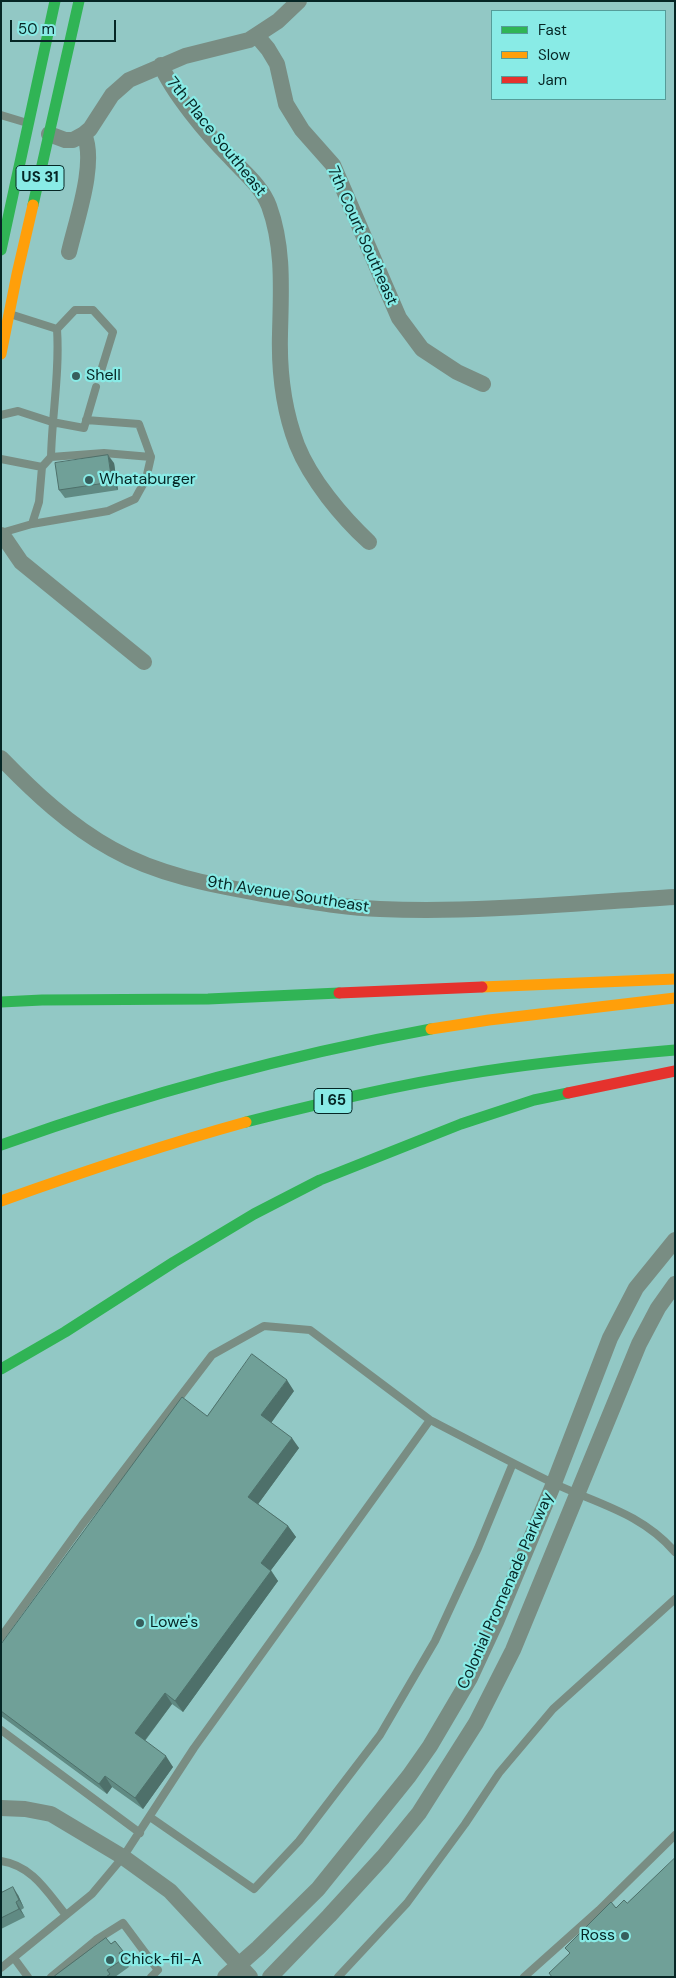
<!DOCTYPE html>
<style>
body{margin:0}
#map{position:relative;width:676px;height:1978px;overflow:hidden;background:#92c8c5;font-family:"DM Sans",sans-serif}
canvas{display:block}
.frame{position:absolute;inset:0;border:2px solid #062625;pointer-events:none}
.legend{position:absolute;left:491px;top:10px;width:175px;height:90px;box-sizing:border-box;background:#89ebe6;border:1px solid #559c99;margin:0;padding:6px 9px;list-style:none;font-size:15px;color:#062625}
.legend li{display:flex;align-items:center;gap:10px;height:25px}
.legend b{width:25px;border:1px solid #559c99}
.scale{position:absolute;left:10px;top:20px;width:106px;height:22px;box-sizing:border-box;border:2px solid #062625;border-top:0;padding-left:6px;font-size:15px;line-height:18px;white-space:nowrap;color:#062625;-webkit-text-stroke:4px #89ebe6;paint-order:stroke}
</style>
<div id="map">
<canvas width="676" height="1978"></canvas>
<div class="frame"></div>
<ul class="legend">
<li><b style="height:6px;background:#30b455"></b>Fast</li>
<li><b style="height:6px;background:#ff9f0a"></b>Slow</li>
<li><b style="height:6px;background:#e5322d"></b>Jam</li>
</ul>
<div class="scale">50 m</div>
</div>
<script>
const ctx = document.querySelector('canvas').getContext('2d');
ctx.lineJoin = 'round';
function stroke(path, color, width, dash) { ctx.strokeStyle = color; ctx.lineWidth = width; ctx.lineCap = dash ? 'butt' : 'round'; ctx.setLineDash(dash || []); ctx.stroke(path); }
function fillPath(path, color) { ctx.fillStyle = color; ctx.fill(path, 'evenodd'); }
function write(font, color, halo, rows, align = 'center') {
  ctx.font = font + ' "DM Sans",sans-serif'; ctx.lineWidth = 4.5; ctx.setLineDash([]); ctx.textBaseline = 'middle'; ctx.strokeStyle = halo; ctx.fillStyle = color; for (const [text, x, y, turn = 0] of rows) {
    ctx.save(); ctx.translate(x, y); ctx.rotate((+turn || 0) * Math.PI / 180); ctx.textAlign = isNaN(turn) ? turn : align; if (halo) ctx.strokeText(text, 0, 0); ctx.fillText(text, 0, 0); ctx.restore();
  }
}
const lane = new Path2D(`
 M1 115 24 122
 M13 315 57 329 75 310H93L113 332 101 371
 M1 415 18 411 52 422 84 428 96 387
 M51 457 104 453 151 457
 M1 459 42 467 39 502 32 524 108 511 135 499 146 479 151 457 139 424 86 420
 M42 467 51 457C52 414 60 372 57 329
 M1 533 32 524
 M1 1637 82 1525 212 1355 264 1326 310 1330 430 1420
 M1 1730 140 1833
 M150 1817 254 1889 299 1841 380 1735 435 1641 478 1548 513 1463
 M1 1861C33 1866 47 1892 66 1915
 M14 1958 28 1977
 M1 1968 92 1894 123 1857 194 1748 430 1420C471 1441 512 1463 553 1483 598 1504 641 1513 675 1552
 M51 1977 96 1940 123 1923 158 1970 151 1977
 M338 1977 407 1903 465 1824 499 1773 553 1709 675 1599
 M524 1977 599 1910 675 1835`);
const street = new Path2D(`
 M257 36 268 49 277 64 286 104 302 130 333 165 399 318 422 349 457 372 483 384
 M161 65C172 92 208 135 229 156 243 172 261 185 269 206 284 247 281 290 280 334 279 370 284 411 297 445 311 480 342 517 369 542
 M49 134 65 140H73L84 134 90 129 112 95 129 80 185 56 249 40 278 21 299 1
 M69 252C76 221 97 163 84 134
 M1 535 6 540 21 562 144 662
 M1 758C34 792 70 826 112 849 158 875 212 885 263 894 302 900 341 908 380 909 478 913 577 903 675 897
 M1 1808 25 1809 51 1814 123 1857 170 1891 250 1977
 M225 1977 258 1948 318 1889 409 1776 430 1746 470 1678 496 1622 554 1483 610 1338 636 1288 675 1240
 M270 1977 329 1916 383 1857 419 1813 476 1723 513 1650 639 1344 658 1308 675 1284`);
const fast = new Path2D(`
 M33 205 79 1
 M1 250 55 1
 M1 1002 42 1000 208 999 339 993
 M246 1122C332 1100 418 1080 506 1068 562 1060 618 1055 675 1050
 M1 1145C141 1095 284 1056 431 1029
 M1 1369 65 1332 174 1262 254 1214 320 1180 461 1124 534 1100 568 1093`);
const slow = new Path2D(`
 M1 354 17 274 33 205
 M482 987 675 979
 M431 1029 489 1020 675 998
 M1 1201C82 1172 163 1145 246 1122`);
const jam = new Path2D(`
 M339 993 482 987
 M568 1093 675 1071`);
const wall = new Path2D(`
 M114 463 118 490 65 498 59 490Z
 M294 1391 271 1422 299 1448 258 1504 288 1526 296 1537 271 1570 278 1581 183 1712 172 1704 145 1741 173 1767 143 1809 112 1787 107 1794 1 1716V1644L207 1416Z
 M1 1890 3 1892 18 1895 24 1908 21 1910 25 1917 1 1929Z
 M115 1941 128 1959 125 1961 129 1967 115 1977H56Z`);
const shadedWall = new Path2D(`
 M108 455 114 463 118 490 112 482Z
 M287 1380 294 1391 269 1426 261 1415Z
 M292 1438 299 1448 256 1507 248 1497Z
 M288 1526 296 1537 268 1574 261 1563Z
 M271 1571 278 1581 183 1712 175 1701Z
 M165 1693 172 1704 142 1744 135 1733Z
 M166 1756 173 1767 143 1809 135 1798Z
 M105 1776 112 1787 107 1794 99 1784Z
 M13 1887 18 1895 24 1908 19 1900Z
 M16 1902 21 1910 25 1917 19 1909Z`);
const building = new Path2D(`
 M108 455 112 482 59 490 55 463Z
 M252 1354 287 1380 261 1415 292 1438 248 1497 288 1526 261 1563 271 1571 175 1701 165 1693 135 1733 166 1756 135 1798 105 1776 99 1784 1 1711V1644L182 1397 207 1416Z
 M675 1858V1977H552L549 1973 570 1953 565 1948 611 1902 616 1908 624 1900 627 1903Z
 M13 1887 19 1900 16 1902 19 1909 1 1918V1892H2Z
 M106 1938 111 1944 115 1941 123 1951 119 1953 123 1959 107 1970 110 1974 106 1977H56L55 1976Z`);
const markers = [
 [76,376,5,"#375f5d"],
 [89,480,5,"#375f5d"],
 [140,1623,5,"#375f5d"],
 [625,1936,5,"#375f5d"],
 [110,1960,5,"#375f5d"]
];
const shields = [
 [40,178,48],
 [333,1101,38]
];
const shieldNames = [
 ["US 31",40,178],
 ["I 65",333,1101]
];
const streetNames = [
 ["7th Place Southeast",216,137,51],
 ["7th Court Southeast",362,236,66],
 ["9th Avenue Southeast",288,895,9],
 ["Colonial Promenade Parkway",506,1591,-66]
];
const poiNames = [
 ["Shell",86,376],
 ["Whataburger",99,480],
 ["Lowe's",150,1623],
 ["Ross",615,1936,"right"],
 ["Chick-fil-A",120,1960]
];
stroke(lane, '#798d83', 8);
stroke(street, '#798d83', 16);
stroke(fast, '#30b455', 11);
stroke(slow, '#ff9f0a', 11);
stroke(jam, '#e5322d', 11);
fillPath(wall, '#608a83');
fillPath(shadedWall, '#4e706a');
fillPath(building, '#70a098');
stroke(building, '#4e706a', 1);
for (const [x, y, r, color] of markers) { const dot = new Path2D(); dot.arc(x, y, r, 0, 2 * Math.PI); ctx.fillStyle = color; ctx.fill(dot); stroke(dot, '#89ebe6', 2); }
for (const [x, y, w] of shields) { const box = new Path2D(); box.roundRect(x - w / 2, y - 12.5, w, 25, 4); ctx.fillStyle = '#89ebe6'; ctx.fill(box); stroke(box, '#062625', 1); }
write('bold 15px', '#062625', null, shieldNames);
write('16px', '#062625', '#89ebe6', streetNames);
write('16px', '#062625', '#89ebe6', poiNames, 'left');
</script>
